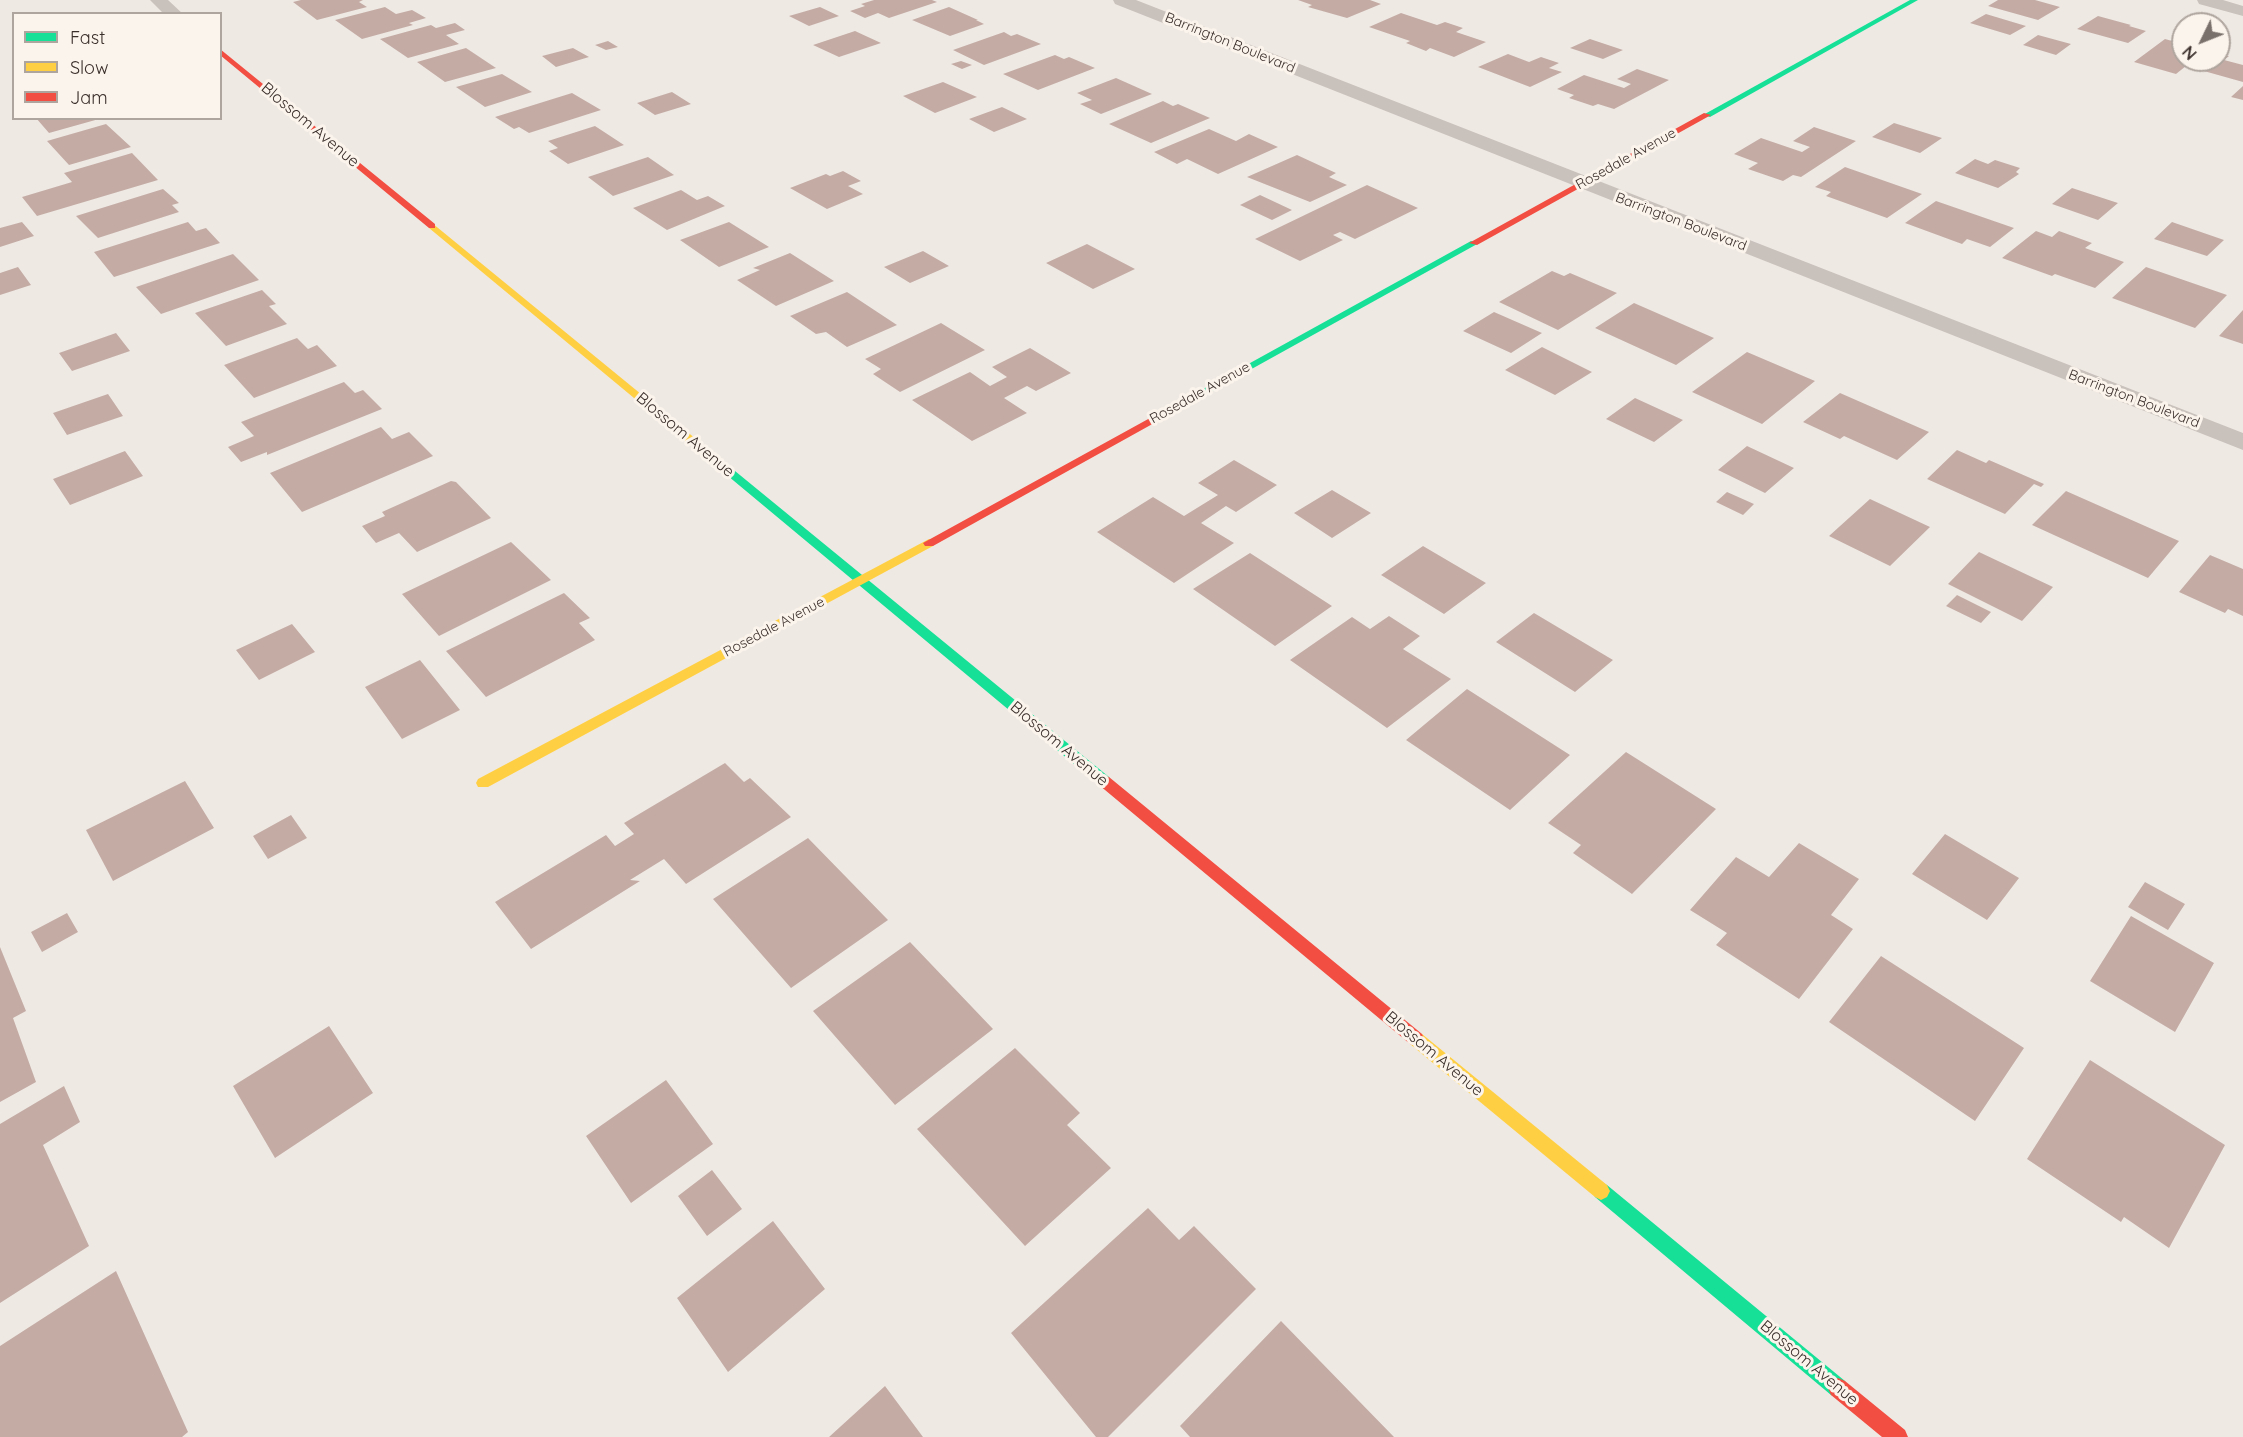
<!DOCTYPE html>
<style>
body{margin:0}
#map{position:relative;width:2243px;height:1437px;overflow:hidden;background:#efe9e4;font-family:Quicksand,sans-serif}
canvas{display:block}
.legend{position:absolute;left:12px;top:12px;width:210px;height:108px;box-sizing:border-box;background:#fbf4ec;border:2px solid #aea59e;margin:0;padding:8px 10px;list-style:none;font-size:18px;color:#3a2e2a}
.legend li{display:flex;align-items:center;gap:12px;height:30px}
.legend b{width:30px;border:2px solid #aea59e}
.north{position:absolute;left:2171px;top:12px;width:60px;height:60px;box-sizing:border-box;background:#fbf4ec;border:2px solid #aea59e;border-radius:50%;rotate:227deg;font-size:16px;font-weight:700;line-height:24px;text-align:center;color:#3a2e2a}
.north::after{content:'';display:block;margin:auto;width:21px;height:27px;background:#796f6b;clip-path:polygon(50% 0,100% 100%,50% 72%,0 100%)}
</style>
<div id="map">
<canvas width="2243" height="1437"></canvas>
<ul class="legend">
<li><b style="height:8px;background:#16e098"></b>Fast</li>
<li><b style="height:8px;background:#ffcf43"></b>Slow</li>
<li><b style="height:8px;background:#f24e42"></b>Jam</li>
</ul>
<div class="north">N</div>
</div>
<script>
const ctx = document.querySelector('canvas').getContext('2d');
ctx.lineJoin = 'round';
function fillPath(path, color) { ctx.fillStyle = color; ctx.fill(path, 'evenodd'); }
function write(font, color, halo, rows, align = 'center') {
  ctx.font = font + ' Quicksand,sans-serif'; ctx.lineWidth = 6; ctx.setLineDash([]); ctx.textBaseline = 'middle'; ctx.strokeStyle = halo; ctx.fillStyle = color; for (const [text, x, y, turn = 0] of rows) {
    ctx.save(); ctx.translate(x, y); ctx.rotate((+turn || 0) * Math.PI / 180); ctx.textAlign = isNaN(turn) ? turn : align; if (halo) ctx.strokeText(text, 0, 0); ctx.fillText(text, 0, 0); ctx.restore();
  }
}
const building = new Path2D(`
 M301 0H363L359 2 367 7 317 20 293 2Z
 M874 0H932L937 2 889 18 878 13 865 18 850 11 865 6 861 4Z
 M1298 0H1370L1381 4 1347 18 1308 7 1312 5Z
 M1998 0H2035L2060 7 2038 20 1988 6Z
 M385 7 396 14 412 10 426 18 409 23 413 25 362 39 335 20Z
 M820 7 839 16 809 26 789 16Z
 M949 7 978 20H976L984 24 950 36 912 20Z
 M1401 13 1437 25 1445 22 1463 28 1456 32 1486 42 1454 57 1430 48 1426 51 1406 43 1410 41 1369 27Z
 M1986 14 2026 26 2010 35 1970 23Z
 M2098 16 2131 25 2129 26 2146 31 2128 43 2077 29Z
 M455 23 465 30 446 35 459 44 408 58 380 39 431 25 436 28Z
 M855 31 881 43 839 57 813 45Z
 M1004 32 1011 36 1017 34 1041 44 984 65 953 50Z
 M2038 35 2071 44 2056 55 2023 45Z
 M1590 39 1623 50 1603 59 1570 48Z
 M2165 39 2183 44V60H2219V54L2229 56 2224 60 2243 65V82L2186 66 2176 74 2134 62Z
 M608 41 618 47 606 50 595 45Z
 M466 48 496 68 445 82 417 62Z
 M573 48 589 57 556 67 542 56Z
 M1508 54 1529 62 1541 57 1559 63 1549 68 1562 72 1530 87 1478 67Z
 M1055 55 1064 59 1069 57 1095 68 1038 90 1003 74Z
 M961 61 972 65 962 69 951 64Z
 M1637 69 1669 80 1614 109 1598 104 1593 106 1569 98 1574 95 1557 89 1584 75 1624 88 1631 84 1617 79Z
 M502 74 532 92 485 107 456 87Z
 M1116 78 1152 94 1101 114 1080 104 1092 100 1077 93Z
 M943 82 977 97 935 113 903 96Z
 M2243 86V100L2231 97Z
 M672 92 691 104 655 115 637 103Z
 M572 93 601 110 529 133 519 127 514 129 495 117Z
 M1163 101 1173 106 1178 104 1210 118 1151 143 1109 124Z
 M1002 107 1027 119 994 132 969 119Z
 M36 118H99V119L49 133Z
 M1894 123 1942 138 1920 153 1872 137Z
 M106 124 131 147 69 165 47 141Z
 M595 126 624 145 568 164 549 151 558 148 548 141Z
 M1814 127 1856 141 1801 177 1793 175 1783 181 1748 169 1758 163 1734 154 1761 138 1802 152 1810 147 1793 141Z
 M1209 129 1236 141 1249 134 1278 147 1218 174 1187 159 1177 164 1154 152Z
 M132 153 158 180 37 216 22 197 72 182 64 173Z
 M1297 155 1336 173 1329 177 1347 185 1310 202 1247 177Z
 M648 157 674 175 613 196 588 177Z
 M1975 159 1988 164 1995 160 2020 168 2016 172 2019 174 1998 188 1955 173Z
 M1845 167 1922 194 1887 218 1826 196 1831 192 1815 187Z
 M843 171 861 181 848 186 863 194 827 209 790 188 826 174 830 176Z
 M1367 185 1418 208 1355 239 1340 232 1333 235 1343 240 1300 261 1255 239Z
 M2072 188 2118 203 2098 220 2052 204Z
 M163 189 179 203 172 205 179 212 98 238 76 216Z
 M681 190 697 200 708 196 725 206 667 230 633 208Z
 M1260 195 1292 210 1272 220 1240 205Z
 M1936 201 2014 228 1990 247 1967 239 1962 244 1905 223Z
 M22 222 34 236 0 247V228Z
 M188 222 196 231 206 228 220 243 114 277 94 252Z
 M729 222 769 247 719 267 680 240Z
 M2172 222 2224 240 2207 256 2154 239Z
 M2036 231 2052 237 2059 231 2092 243 2085 248 2124 262 2095 288 2055 274 2052 276 2002 258Z
 M1087 244 1135 269 1093 289 1046 263Z
 M923 251 949 266 910 283 884 267Z
 M790 253 834 281 776 306 737 280 760 270 753 268Z
 M233 254 259 280 161 314 136 287Z
 M18 267 31 285 0 295V273Z
 M2146 267 2227 295 2195 328 2112 298Z
 M1552 271 1564 276 1570 273 1617 293 1558 330 1499 302Z
 M262 290 276 304 269 306 287 324 226 346 195 313Z
 M847 292 897 325 847 347 826 332 816 334 790 316Z
 M1634 303 1714 338 1676 365 1595 328Z
 M2243 310V344L2219 336Z
 M1494 312 1542 333 1511 353 1463 331Z
 M941 323 985 350 900 392 873 374 881 369 865 359Z
 M116 333 130 351 72 371 59 353Z
 M297 338 308 349 317 345 337 366 254 398 224 365Z
 M1542 347 1592 372 1555 395 1505 370Z
 M1030 348 1071 373 1036 391 1027 386 1004 398 1027 413 972 441 912 400 970 372 990 386 1007 377 992 367Z
 M1747 352 1815 381 1762 424 1692 392Z
 M344 382 355 393 363 390 382 409 267 455V452L241 462 228 447 254 436 241 422Z
 M1840 393 1929 432 1897 460 1844 436 1840 439 1803 422Z
 M108 394 123 416 67 435 53 413Z
 M1635 398 1683 420 1654 442 1606 419Z
 M381 427 392 439 409 432 433 456 302 512 270 473Z
 M1747 446 1794 468 1765 493 1718 470Z
 M1957 450 1986 463 1989 460 2044 484 2041 487 2034 484 2005 514 1927 479Z
 M125 451 143 476 70 505 53 479Z
 M1234 460 1277 485 1236 512 1226 506 1201 523 1234 543 1174 583 1097 532 1153 497 1184 516 1218 495 1198 483Z
 M451 481 456 482 491 518 417 552 399 533 376 543 362 526 385 516 382 512Z
 M1332 490 1371 513 1332 538 1294 513Z
 M2066 491 2179 541 2148 578 2032 525Z
 M1727 492 1754 504 1743 515 1716 502Z
 M1870 499 1930 527 1890 566 1829 536Z
 M511 542 551 580 439 636 402 594Z
 M1423 546 1486 583 1444 614 1381 575Z
 M1979 552 2053 587 2022 621 1948 584Z
 M1250 553 1332 606 1275 646 1193 589Z
 M2210 555 2243 569V616L2228 609 2225 613 2179 592Z
 M564 593 590 618 579 623 595 640 486 697 446 651Z
 M1957 595 1991 612 1981 623 1946 606Z
 M1534 613 1613 660 1575 692 1496 642Z
 M1389 616 1420 636 1403 649 1451 679 1387 728 1290 660 1352 617 1370 629Z
 M292 624 315 652 259 680 236 650Z
 M420 660 460 710 402 739 365 687Z
 M1467 689 1570 755 1510 810 1406 740Z
 M1626 752 1716 809 1632 894 1573 853 1581 845 1548 823Z
 M725 763 744 782 750 778 791 817 686 884 664 859 630 880 640 881 531 949 495 902 606 835 615 846 634 834 624 823Z
 M185 781 214 828 113 881 86 830Z
 M291 815 307 838 268 859 253 836Z
 M1945 834 2019 878 1987 920 1912 874Z
 M808 838 888 920 791 988 713 899Z
 M1799 843 1859 879 1831 915 1853 929 1799 999 1716 945 1727 933 1690 910 1736 857 1769 877Z
 M2145 882 2185 904 2168 930 2128 907Z
 M67 913 78 932 42 952 31 932Z
 M2131 916 2214 963 2175 1032 2090 981Z
 M910 942 993 1029 895 1105 813 1011Z
 M0 947 26 1011 13 1018 36 1082 0 1102Z
 M1881 956 2024 1048 1975 1121 1829 1022Z
 M329 1026 373 1093 275 1158 233 1086Z
 M1015 1048 1080 1113 1067 1125 1111 1168 1025 1246 917 1129Z
 M2090 1060 2225 1145 2169 1248 2124 1217 2121 1222 2027 1159Z
 M666 1080 713 1144 631 1203 586 1136Z
 M64 1086 80 1122 43 1145 89 1246 0 1303V1124Z
 M712 1170 742 1209 707 1236 678 1196Z
 M1148 1208 1179 1240 1194 1226 1256 1289 1108 1437H1096L1011 1333Z
 M773 1221 825 1289 728 1372 677 1298Z
 M116 1271 188 1432 182 1437H0V1346Z
 M1281 1321 1394 1437H1190L1180 1426Z
 M885 1386 923 1437H829Z`);
const street = new Path2D(`
 M150 0H168L183 14H164Z
 M1113 0H1136L2243 433V450L1115 4Z
 M2197 0H2223L2243 6V16L2199 4Z`);
const fast = new Path2D(`
 M1910 0H1918L1710 117 1703 115Z
 M1471 241 1479 243 1174 412H1166L1165 410Z
 M720 461 724 462 1109 777 1111 781 1109 785H1099L716 466V462Z
 M1601 1182 1607 1185 1845 1381 1848 1388 1845 1395 1838 1398 1831 1395 1595 1197 1592 1191 1595 1185Z`);
const slow = new Path2D(`
 M432 223 724 462V466H716L429 228V224Z
 M929 539 933 540 935 543 933 546 488 787H478L476 783 478 779Z
 M1416 1032 1422 1034 1607 1185 1610 1191 1607 1197 1601 1200 1595 1197 1410 1044 1408 1039 1410 1034Z`);
const jam = new Path2D(`
 M220 49 435 224V228H429L220 55Z
 M1704 113 1711 115 1477 245 1469 243Z
 M1170 407 1174 408V412L933 546H925L923 543Z
 M1104 776 1109 777 1422 1034 1424 1039 1422 1044 1416 1046 1410 1044 1099 785 1097 781 1099 777Z
 M1838 1378 1845 1381 1905 1430 1908 1437H1882L1831 1395 1828 1388 1831 1381Z`);
const farStreetnames = [
 ["Barrington Boulevard",1230,43,22],
 ["Rosedale Avenue",1626,159,-29],
 ["Barrington Boulevard",1681,222,21],
 ["Rosedale Avenue",1200,393,-29],
 ["Barrington Boulevard",2134,399,21],
 ["Rosedale Avenue",774,627,-28]
];
const streetNames = [
 ["Blossom Avenue",310,125,40],
 ["Blossom Avenue",685,435,40],
 ["Blossom Avenue",1059,744,40],
 ["Blossom Avenue",1434,1054,40],
 ["Blossom Avenue",1809,1363,40]
];
fillPath(building, '#c4aca5');
fillPath(street, '#c9c1bc');
fillPath(fast, '#16e098');
fillPath(slow, '#ffcf43');
fillPath(jam, '#f24e42');
write('14px', '#3a2e2a', '#fbf4ec', farStreetnames);
write('16px', '#3a2e2a', '#fbf4ec', streetNames);
</script>
